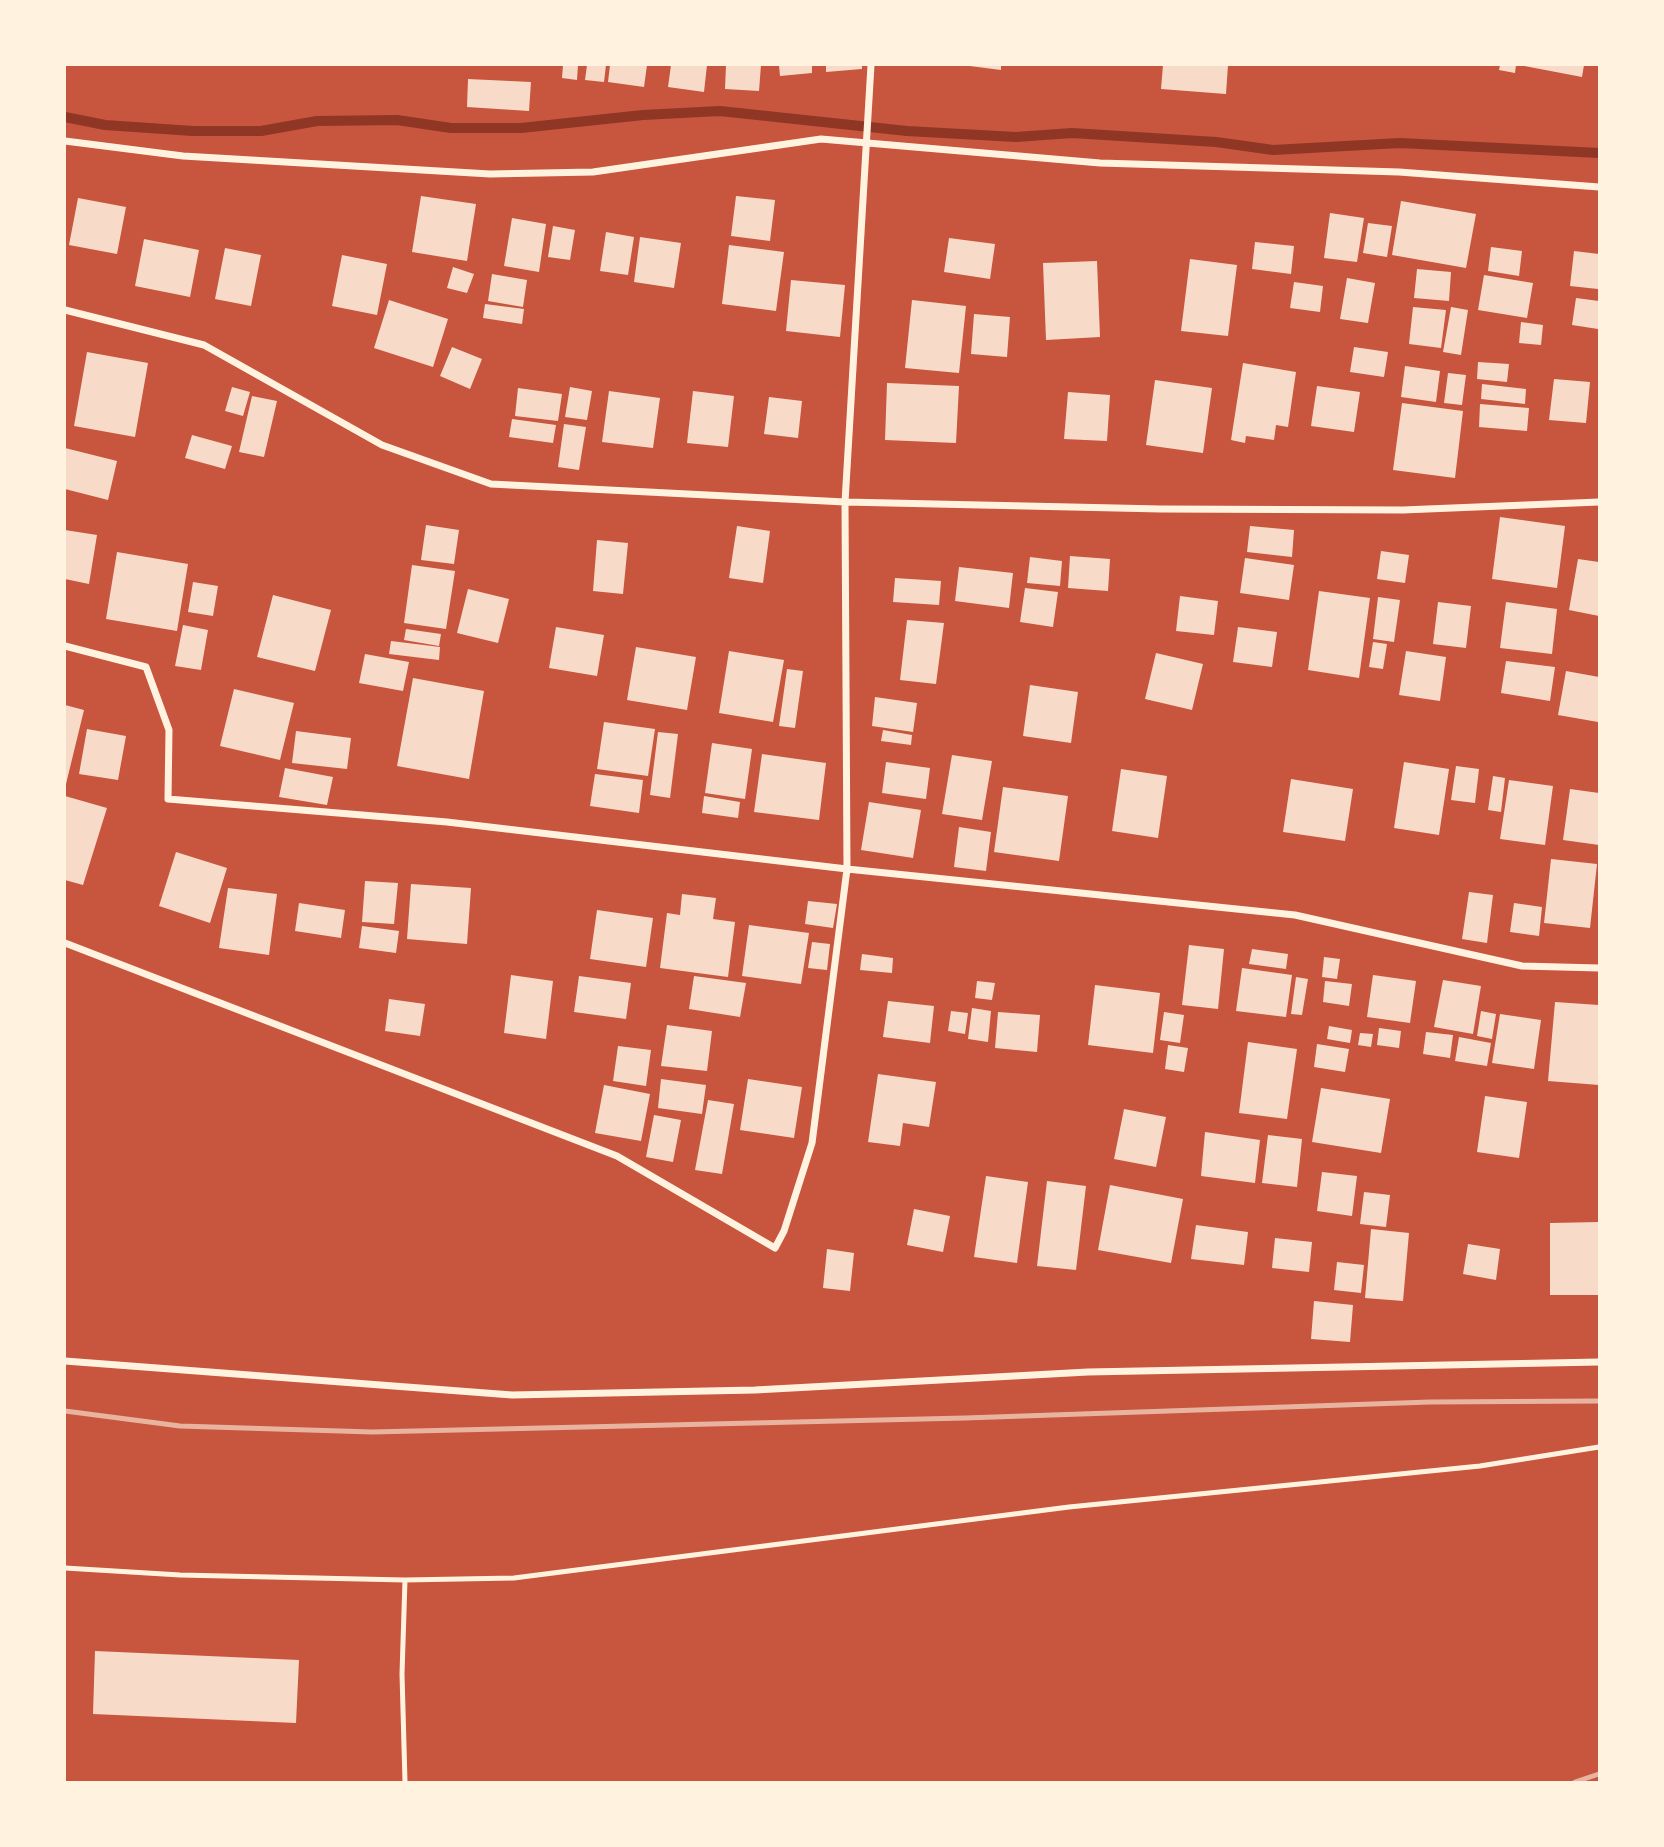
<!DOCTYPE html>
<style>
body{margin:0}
#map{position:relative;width:1664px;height:1847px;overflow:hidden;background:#c8553d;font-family:"Source Sans 3",sans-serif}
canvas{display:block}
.frame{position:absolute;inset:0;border:66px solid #fff3e0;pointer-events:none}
</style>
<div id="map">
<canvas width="1664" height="1847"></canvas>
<div class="frame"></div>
</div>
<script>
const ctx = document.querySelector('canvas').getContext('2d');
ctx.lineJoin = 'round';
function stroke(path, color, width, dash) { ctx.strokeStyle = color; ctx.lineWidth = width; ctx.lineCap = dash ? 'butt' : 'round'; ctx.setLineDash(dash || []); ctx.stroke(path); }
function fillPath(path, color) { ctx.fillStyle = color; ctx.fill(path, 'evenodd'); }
const stream = new Path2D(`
 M65 117 105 125 193 131H261L317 121 397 120 451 128H521L643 115 720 111 907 131 1016 137 1072 133 1216 142 1273 150 1400 143 1599 153`);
const building = new Path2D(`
 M563 65H578L577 80 562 78Z
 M587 65H606L604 82 585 80Z
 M610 65H647L644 87 608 82Z
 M671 65H707L704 92 668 87Z
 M726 65H761L759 91 725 89Z
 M779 65H812V73L780 76Z
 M826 65H862V69L826 72Z
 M962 65H1001V70Z
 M1163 65H1228L1226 94 1161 89Z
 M1500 65H1516L1515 73 1499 70Z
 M1519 65H1584L1582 77Z
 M468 79 531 82 529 111 467 107Z
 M421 196 476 204 467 261 412 252Z
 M736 196 775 200 770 241 731 236Z
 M78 198 126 207 117 254 69 245Z
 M1401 201 1476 214 1466 268 1392 255Z
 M1330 213 1364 218 1357 262 1324 258Z
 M512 218 546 224 539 272 504 266Z
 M1368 223 1392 226 1387 257 1363 253Z
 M553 226 575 230 570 260 548 257Z
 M606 232 634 237 628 275 600 271Z
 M640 237 681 243 674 288 634 282Z
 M949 238 995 244 990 279 944 272Z
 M144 239 199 250 190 297 135 286Z
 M1255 242 1294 246 1291 274 1252 269Z
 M729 245 784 252 776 311 722 304Z
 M1491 247 1522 251 1519 276 1488 271Z
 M225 248 261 255 251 306 215 299Z
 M1574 251 1599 254 1598 289 1570 286Z
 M342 255 387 264 377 315 332 306Z
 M1190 259 1237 265 1228 336 1181 331Z
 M1097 261 1100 337 1046 340 1043 263Z
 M453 267 474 274 467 293 447 288Z
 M1417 269 1451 272 1449 301 1414 298Z
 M492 274 527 280 523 307 488 301Z
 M1484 275 1533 283 1527 318 1478 310Z
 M1347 278 1375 283 1368 323 1340 319Z
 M791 280 845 285 840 337 786 331Z
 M1294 282 1323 286 1320 312 1290 308Z
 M1576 298 1599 301 1598 329 1572 325Z
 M389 300 448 319 433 367 374 348Z
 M912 300 966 306 959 373 905 368Z
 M485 304 524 309 522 324 483 318Z
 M1413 307 1446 310 1441 348 1409 344Z
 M1451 307 1468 310 1461 355 1443 352Z
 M974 314 1010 317 1007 357 971 354Z
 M1521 322 1543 325 1541 345 1519 343Z
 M452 347 482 359 470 389 440 376Z
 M1354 347 1388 352 1384 377 1350 372Z
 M87 352 148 363 135 437 74 426Z
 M1478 362 1509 364 1507 382 1477 379Z
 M1243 363 1296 372 1288 427 1276 425 1274 440 1246 436 1245 443 1231 440Z
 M1405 366 1440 371 1436 402 1401 397Z
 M1448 373 1466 375 1462 405 1444 403Z
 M1554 379 1590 382 1586 423 1549 420Z
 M1155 380 1212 388 1203 453 1146 445Z
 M887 383 959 386 956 443 885 440Z
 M1482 384 1526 389 1525 404 1481 399Z
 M1317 386 1360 392 1354 432 1311 426Z
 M232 387 250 392 243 416 225 411Z
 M570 387 592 391 587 420 565 417Z
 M518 388 562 394 558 421 515 416Z
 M609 391 660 398 653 448 602 442Z
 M693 391 734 396 728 447 687 443Z
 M1068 392 1110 395 1107 441 1064 439Z
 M252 396 277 401 264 457 239 452Z
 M769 397 802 401 798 438 764 434Z
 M1402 403 1463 411 1455 478 1393 470Z
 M1480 404 1529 408 1527 431 1479 427Z
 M512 419 556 425 553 443 509 437Z
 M564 424 586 427 579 470 558 467Z
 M192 435 232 446 225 469 185 458Z
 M65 448 117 461 108 500 65 489Z
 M1500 517 1565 526 1557 588 1492 579Z
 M426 525 459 530 454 564 421 560Z
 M737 526 770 531 763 583 729 578Z
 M1250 526 1294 530 1292 557 1247 552Z
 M65 530 97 535 89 584 65 579Z
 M597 540 628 543 623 594 593 591Z
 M1381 551 1409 555 1405 583 1377 579Z
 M117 552 188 564 177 631 106 619Z
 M1070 556 1110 559 1108 591 1068 588Z
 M1030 557 1062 561 1060 586 1027 583Z
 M1245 558 1294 565 1289 600 1240 593Z
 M1578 559 1599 562V616L1569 610Z
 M412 565 455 571 446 629 404 623Z
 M959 567 1013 573 1009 608 955 601Z
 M895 578 941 581 939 605 893 602Z
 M193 582 218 586 213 616 188 612Z
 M1025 588 1058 592 1053 627 1020 622Z
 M468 589 509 599 498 643 457 633Z
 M1319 591 1370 598 1359 678 1308 670Z
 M273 595 331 610 315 671 257 657Z
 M1180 596 1218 601 1214 635 1176 631Z
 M1378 597 1400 600 1394 642 1373 639Z
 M1438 602 1471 606 1466 648 1433 644Z
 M1506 602 1557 609 1552 654 1500 648Z
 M907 620 944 623 936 684 900 680Z
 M183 625 208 630 201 670 175 666Z
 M556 627 604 635 597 676 549 668Z
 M1238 627 1277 632 1272 667 1233 662Z
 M406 629 441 634 439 646 404 640Z
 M391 641 440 647 439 660 389 654Z
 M1373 642 1387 644 1383 669 1369 667Z
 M636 647 696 657 687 710 627 700Z
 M729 651 784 660 773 722 719 713Z
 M1406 651 1446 657 1440 701 1399 695Z
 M1156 653 1203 664 1192 710 1145 699Z
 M365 654 409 662 403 691 359 683Z
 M1506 661 1555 667 1550 701 1501 693Z
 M787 669 803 671 795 728 779 726Z
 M1566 671 1599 677 1598 722 1558 715Z
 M413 678 484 691 469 779 397 766Z
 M1030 685 1078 692 1071 743 1023 736Z
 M234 689 294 703 280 760 220 746Z
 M875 697 917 703 913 732 872 726Z
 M65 705 84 710 66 784H65Z
 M604 722 655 729 648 776 597 769Z
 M87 729 126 736 118 780 79 774Z
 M883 730 912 735 911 745 881 741Z
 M296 731 351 738 347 769 292 763Z
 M658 732 678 734 670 798 650 795Z
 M712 743 752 749 745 799 705 793Z
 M762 754 826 763 819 820 754 812Z
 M952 755 992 761 982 820 942 814Z
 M886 762 930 768 926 799 882 793Z
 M1404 762 1449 769 1439 835 1394 828Z
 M1456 766 1479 769 1475 803 1451 800Z
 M285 768 333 777 327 805 279 797Z
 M1121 769 1167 776 1158 838 1112 831Z
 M595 774 643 780 639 813 590 806Z
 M1493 776 1505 778 1501 812 1488 810Z
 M1291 779 1353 789 1345 841 1283 832Z
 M1509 780 1553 786 1545 845 1500 839Z
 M1003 787 1068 796 1059 861 994 852Z
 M1570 789 1599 793V845L1563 840Z
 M65 796 107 808 83 885 65 880Z
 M704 796 740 802 738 818 702 813Z
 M869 802 921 810 913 858 861 850Z
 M959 827 991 832 986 871 954 867Z
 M176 852 227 868 210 923 159 906Z
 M1551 859 1597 864 1590 928 1544 923Z
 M365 881 398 883 394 924 362 922Z
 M411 884 471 888 467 944 407 939Z
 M228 888 277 894 269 955 219 948Z
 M1469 892 1493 895 1487 943 1462 939Z
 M682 894 716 898 713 919 735 922 728 977 660 968 667 913 680 915Z
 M808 901 837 904 833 928 805 924Z
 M299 903 345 910 341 938 295 931Z
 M1514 903 1542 907 1539 936 1510 932Z
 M597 910 653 918 646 967 590 959Z
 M749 925 809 933 801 984 742 976Z
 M362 926 399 931 396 953 359 948Z
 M812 942 830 944 827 970 808 968Z
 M1189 945 1224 949 1218 1009 1182 1005Z
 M1252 949 1288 954 1286 969 1249 964Z
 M862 954 893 958 892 973 860 970Z
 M1324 957 1340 959 1337 979 1322 977Z
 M1242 968 1292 975 1286 1017 1236 1011Z
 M511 975 553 981 546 1039 504 1033Z
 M1373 975 1416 981 1410 1023 1367 1017Z
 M579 976 631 983 626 1019 574 1012Z
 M694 976 746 983 740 1017 689 1009Z
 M1296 977 1308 979 1302 1015 1291 1014Z
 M1443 980 1481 986 1473 1034 1434 1027Z
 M977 981 995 983 992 1000 975 998Z
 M1325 981 1352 984 1349 1006 1323 1002Z
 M1095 985 1160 993 1153 1053 1088 1045Z
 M389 999 425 1004 420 1036 385 1031Z
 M888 1001 934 1006 930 1043 883 1037Z
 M1555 1002 1599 1005V1085L1548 1081Z
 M972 1008 991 1011 988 1042 968 1039Z
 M951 1011 968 1013 965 1034 948 1031Z
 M1481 1011 1496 1014 1492 1039 1477 1036Z
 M998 1012 1040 1015 1037 1052 995 1048Z
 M1164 1012 1184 1015 1180 1043 1160 1040Z
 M1500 1014 1541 1020 1534 1069 1492 1063Z
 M667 1025 712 1031 707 1071 661 1066Z
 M1329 1026 1352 1030 1350 1043 1327 1039Z
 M1379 1028 1401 1031 1399 1048 1377 1045Z
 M1426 1032 1453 1035 1450 1058 1423 1054Z
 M1360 1033 1373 1034 1371 1047 1358 1045Z
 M1459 1037 1491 1043 1487 1066 1455 1061Z
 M1248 1042 1297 1049 1287 1119 1239 1113Z
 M1317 1044 1349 1049 1345 1072 1314 1067Z
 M1168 1045 1188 1048 1184 1072 1165 1069Z
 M618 1046 651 1050 646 1086 613 1081Z
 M878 1074 936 1082 929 1127 903 1123 900 1146 868 1142Z
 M661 1079 706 1085 702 1114 658 1108Z
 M748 1079 802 1087 794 1138 740 1130Z
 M604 1085 650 1094 641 1141 595 1133Z
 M1321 1088 1390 1099 1381 1153 1312 1142Z
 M1485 1096 1527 1102 1519 1158 1477 1152Z
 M708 1100 734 1104 722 1174 695 1170Z
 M1124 1109 1166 1117 1156 1167 1114 1159Z
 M654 1115 681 1120 673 1162 646 1157Z
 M1205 1132 1260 1140 1255 1183 1201 1176Z
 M1268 1135 1302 1139 1297 1187 1262 1183Z
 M1322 1172 1357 1176 1352 1216 1317 1211Z
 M986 1176 1028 1182 1017 1263 974 1257Z
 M1047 1181 1086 1186 1076 1270 1037 1266Z
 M1110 1185 1183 1199 1171 1263 1098 1250Z
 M1364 1192 1390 1195 1386 1227 1360 1224Z
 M914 1209 950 1216 943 1252 907 1245Z
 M1599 1222V1295H1550V1223Z
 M1196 1225 1248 1232 1244 1265 1191 1259Z
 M1371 1229 1409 1233 1403 1301 1365 1298Z
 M1275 1238 1312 1242 1309 1272 1272 1268Z
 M1468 1244 1500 1249 1496 1280 1463 1274Z
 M827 1249 854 1253 850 1291 823 1288Z
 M1337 1262 1364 1265 1361 1293 1334 1290Z
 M1314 1301 1353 1305 1350 1342 1311 1339Z
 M95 1651 299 1660 296 1723 93 1714Z`);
const service = new Path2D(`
 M65 1568 180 1575 405 1580 514 1578 1069 1507 1480 1466 1599 1447
 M405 1580 402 1674 405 1782`);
const minor = new Path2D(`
 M65 141 183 156 490 174 593 172 821 139 1100 163 1399 172 1599 187
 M65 310 204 345 382 445 491 484 845 502 1161 509 1403 510 1599 502
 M65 646 146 667 169 730 168 799 447 822 847 869 1295 915 1522 966 1599 968
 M65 943 617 1156 775 1248 784 1231 812 1143 847 869 845 502 871 65
 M65 1361 512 1395 755 1390 1088 1372 1599 1362`);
const rail = new Path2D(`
 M65 1411 180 1426 372 1432 965 1418 1430 1402 1599 1401
 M1575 1782 1599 1774`);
stroke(stream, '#8f3625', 10);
fillPath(building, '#f7dbc8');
stroke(service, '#fff3e0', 5);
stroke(minor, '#fff3e0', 7);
stroke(rail, '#e9b49f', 5);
</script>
